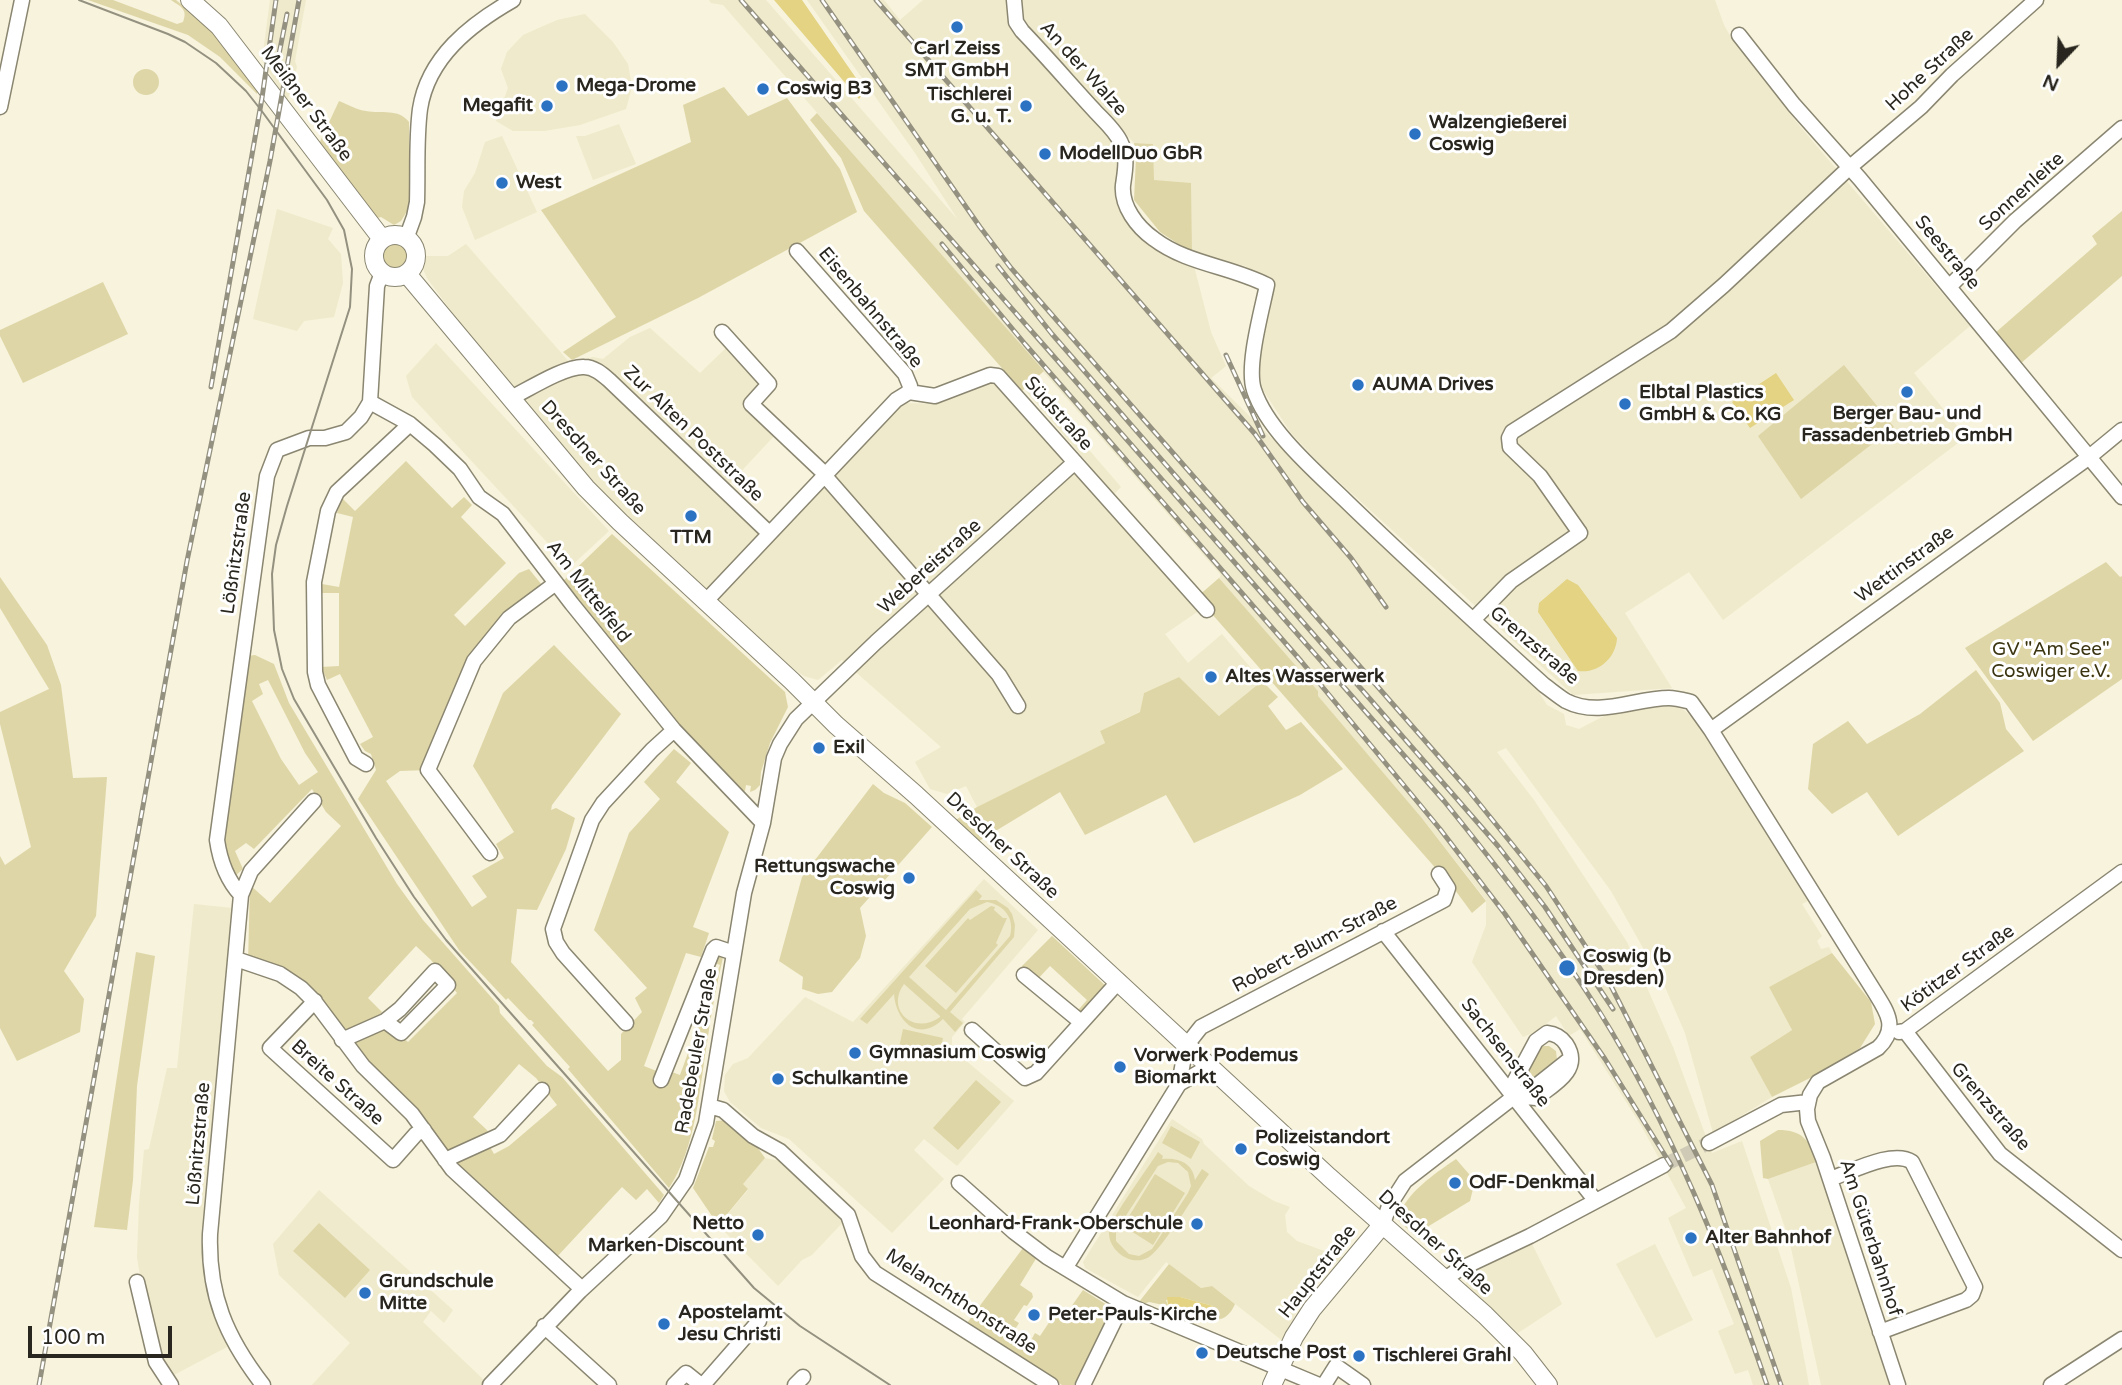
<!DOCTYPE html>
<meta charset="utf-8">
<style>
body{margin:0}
#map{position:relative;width:2122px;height:1385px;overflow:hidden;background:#f7f3dc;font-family:"Varela Round",sans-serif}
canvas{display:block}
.north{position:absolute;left:2024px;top:28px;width:70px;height:70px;-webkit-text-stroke:5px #fff;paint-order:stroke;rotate:203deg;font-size:19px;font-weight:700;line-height:28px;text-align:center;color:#28261e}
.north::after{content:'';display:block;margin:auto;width:24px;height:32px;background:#28261e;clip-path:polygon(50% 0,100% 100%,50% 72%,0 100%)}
.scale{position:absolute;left:28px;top:1326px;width:144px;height:32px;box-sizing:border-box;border:4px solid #28261e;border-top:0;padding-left:9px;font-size:21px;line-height:24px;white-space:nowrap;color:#28261e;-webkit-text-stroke:5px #fff;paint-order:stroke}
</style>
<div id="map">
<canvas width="2122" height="1385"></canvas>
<div class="north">N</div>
<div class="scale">100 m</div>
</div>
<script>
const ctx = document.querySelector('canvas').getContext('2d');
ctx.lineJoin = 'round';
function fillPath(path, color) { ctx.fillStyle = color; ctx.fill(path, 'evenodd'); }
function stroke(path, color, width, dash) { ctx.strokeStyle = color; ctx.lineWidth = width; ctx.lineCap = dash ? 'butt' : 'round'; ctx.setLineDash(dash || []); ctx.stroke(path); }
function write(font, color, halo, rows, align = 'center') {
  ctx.font = font + ' "Varela Round",sans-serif'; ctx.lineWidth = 6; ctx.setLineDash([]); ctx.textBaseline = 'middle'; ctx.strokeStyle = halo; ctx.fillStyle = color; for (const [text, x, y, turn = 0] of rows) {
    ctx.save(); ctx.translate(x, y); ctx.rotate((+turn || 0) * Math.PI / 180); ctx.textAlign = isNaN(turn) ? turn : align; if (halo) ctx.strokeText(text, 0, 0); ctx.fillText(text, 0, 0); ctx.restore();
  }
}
const built = new Path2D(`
 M270 0H306L295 61 297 67 287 102 262 60Z
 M709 0H766L958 220 915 153 807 0H884L900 20 923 0H1009V11L1119 149 1135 229 1160 253 1176 261 1194 266 1211 332 1226 366 1211 378 1344 510 1535 686 1547 705 1564 714 1566 725 1579 729 1604 716 1658 707 1674 706 1684 710 1697 722 1810 900 1802 904 1822 936 1817 941 1821 949 1829 947 1832 953 1769 987 1792 1030 1750 1057 1772 1097 1713 1133 1685 1033 1665 987 1611 891 1506 748 1497 752 1534 800 1627 942 1673 1047 1712 1153 1742 1141 1791 1288 1809 1385H1753L1748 1370 1735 1374 1718 1331 1734 1324 1712 1269 1693 1277 1668 1218 1686 1208 1642 1127 1580 1029 1569 1036 1556 1016 1537 1031 1523 1037 1472 962 1486 925V900L1421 817 1317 696 1318 691 1219 578 1221 575 723 5 711 3Z
 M1017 0H1715L1724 25 1732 39 1798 124 1970 326 1914 373 1966 437 1723 620 1689 572 1625 613 1672 688 1573 695 1324 468 1291 433 1263 390 1258 367 1273 286 1263 277 1245 266 1192 253 1153 180V144L1134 143 1017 14Z
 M585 14 613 42 628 64 632 87 626 109 580 125 544 131H513L496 121 508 88 501 69 507 52 523 35 557 20Z
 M619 124 636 164 593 180 576 136H585Z
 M502 136 537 212 475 240 462 207 464 191 475 173 485 142Z
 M277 209 333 228 328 239 341 254 343 283 334 317 304 321 297 331 253 319Z
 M466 244 570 363 593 357 603 359 630 337 650 328 700 373 728 346 760 384 742 405 775 435 721 493 772 541 897 408 905 403 936 404 1007 374 1200 610 1165 634 1188 663 1222 634 1262 681 1219 716 1179 677 1144 693 1141 711 1100 731 1105 743 977 807 966 786 947 794 930 789 915 762 941 747 842 660 818 680 804 676 795 670 624 518 593 488 462 326 427 278 423 269 424 256H448Z
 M436 343 609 531 570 567 412 397 406 376Z
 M1033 385 1121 487 1114 494 1026 391Z
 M984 879 1038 930 962 1019 965 1022 952 1037V1049L1014 1101 957 1166 924 1139 914 1150 944 1179 892 1233 789 1139 761 1128 730 1102 724 1091 725 1075 733 1064 748 1058 805 997 853 1022Z
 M194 904 232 908 202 1252 210 1301 227 1347 170 1377 162 1367 145 1307 137 1257 139 1204 144 1150 149 1149 167 1068H177Z
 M1172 1119 1202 1139 1204 1144 1249 1186 1274 1201 1290 1207 1285 1215 1287 1232 1297 1241 1343 1258 1327 1269 1310 1288 1297 1310 1284 1342 1212 1286 1201 1288 1166 1262 1138 1297 1085 1268 1083 1262Z
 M765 1158 784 1162 845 1220 812 1255 802 1260 778 1286 718 1225 748 1190 742 1184Z
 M1819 1161 1891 1385H1821L1789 1239 1768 1179Z
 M319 1190 453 1310 444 1323 431 1311 423 1322 485 1381 481 1385H312L350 1343 279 1275 273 1244Z
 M1531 1242 1562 1304 1518 1333 1465 1285 1470 1275Z
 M1655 1244 1693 1320 1656 1338 1616 1264Z`);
const green = new Path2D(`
 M88 0H113L177 24 183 22C188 9 181 7 171 0H176L211 29 258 86 257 94 220 57 188 35Z
 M133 82a13 13 0 1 1 26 0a13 13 0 1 1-26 0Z
 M724 87 748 116 787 98 840 169 857 212 698 298 572 360 563 352 616 317 541 210 691 142 683 105Z
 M339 101C347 104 357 110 366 111 382 114 398 108 409 122V208L401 221 394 225 381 217 377 218 318 146Z
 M817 113 1044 371 1022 391 864 211 841 158 810 120Z
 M1134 143 1153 144 1154 180 1191 183 1192 253 1160 232 1134 200 1136 158Z
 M2122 211V276L2020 364 1995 333 2097 244 2092 236Z
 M380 256a15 15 0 1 1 30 0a15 15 0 1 1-30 0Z
 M103 282 128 334 23 383 0 336V330Z
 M1844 365 1894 427 1801 499 1758 436Z
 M406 461 452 508 464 497 472 505 461 517 506 563 454 615 465 626 519 573 529 569 546 590 483 650 428 770 400 771 386 781 472 907 487 897 472 876 504 858 496 844 514 832 473 766 503 693 554 645 621 714 552 805 551 810 556 808 575 818 566 849 537 910 517 909 511 962 608 1071 621 1060V1034L642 1012 635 998 647 988 594 930 629 833 660 799 644 782 674 749 691 763 676 782 729 832 693 927 709 933 701 957 686 953 644 1066 659 1072 655 1082 667 1087 672 1072 680 1075 720 965 713 962 718 950 724 953C717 983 711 1013 707 1043 699 1091 696 1147 669 1188L568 1069 570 1067 532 1025 534 1023 531 1020H529L508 998 506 1000 459 950 358 799 376 770 371 754 365 751 360 744 373 737 340 674 327 680 321 667 339 666V593H321L322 584 339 587 353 517 337 513 342 498 355 511Z
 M612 534 785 692 788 707 770 743 761 772 760 785 755 790 750 792 751 786 746 785 745 791 741 790 671 718 562 582Z
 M2106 562 2120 577 2122 576V679L2033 741 1965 648Z
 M0 577 47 645 61 685 73 778 107 777 96 916 64 971 84 999 80 1032 17 1061 0 1028V856L5 865 31 847 0 724V712L49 689 0 608Z
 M1219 578 1318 691V696L1421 817 1486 901 1472 913 1441 871 1439 872 1197 597Z
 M255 655 274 664 289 703 397 884 423 920 499 1006 500 1013 547 1066 562 1077 664 1195 659 1203 647 1189 636 1200 622 1187 554 1260 448 1158 316 1004 248 962 250 885 270 903 341 826 326 812 312 789 254 849 246 843 235 851 243 869 235 876 228 857 224 833 247 656ZM268 680 305 753 318 772 299 785 281 759 252 701 263 694 259 684ZM416 946 431 960 457 993 408 1042 395 1031 373 1023 382 1012 368 998ZM519 1064 536 1078 557 1105 509 1146 494 1154 486 1140 490 1137 487 1130 473 1117Z
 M1976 670 2000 703 2006 729 2024 751 1898 836 1867 792 1832 814 1808 789 1813 744 1848 721 1867 744 1920 714Z
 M1179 677 1219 716 1262 681 1278 697 1268 706 1286 730 1301 722 1343 769 1300 795 1194 843 1166 795 1085 835 1060 792 979 841 954 821 977 807 1105 743 1100 731 1140 712 1144 693Z
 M873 784 884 793 905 803 932 827 860 908 866 936 860 958 832 992 818 994 802 989 803 977 779 961 802 877Z
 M976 890 982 896 979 900H996L1008 908 1012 914 1015 925 1014 937 950 1012 963 1023 955 1032 943 1019C919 1043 896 1022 894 994L867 1024 860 1019ZM987 902C1004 905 1015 918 1010 936L946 1010 909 977 970 909ZM904 984 940 1016V1017C914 1036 885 1010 904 984Z
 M991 906 995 907 994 910 1003 918H1007L996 943 998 945 956 993 925 966 968 918 970 920Z
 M1052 936 1110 990 1081 1022 1073 1016 1087 1000 1050 966 1034 983 1018 970Z
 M136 952 155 956 137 1086 133 1180 127 1230 94 1227Z
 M1832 953 1871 1002 1875 1024 1860 1048 1822 1072 1772 1097 1750 1057 1792 1030 1769 987Z
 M903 1029 943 1038 938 1061 898 1052Z
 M1541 1046H1549L1556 1051 1557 1060 1523 1088 1517 1082Z
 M976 1080 1001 1102 958 1150 933 1128Z
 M728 1120 755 1144 765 1158 743 1184 748 1189 718 1225 693 1188 709 1147H713L715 1141 712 1139 716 1121Z
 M1171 1126 1200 1142 1191 1159 1162 1143Z
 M1778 1130C1803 1130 1808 1140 1819 1161L1768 1179 1763 1178 1760 1141Z
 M1158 1152 1163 1156 1162 1159C1178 1157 1193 1163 1195 1180L1202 1169 1209 1174C1197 1191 1163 1248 1149 1257 1131 1268 1107 1250 1109 1230 1110 1220 1150 1165 1158 1152ZM1168 1162 1178 1163 1188 1172 1191 1186 1188 1193 1152 1249 1139 1256 1129 1254 1116 1241V1231L1158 1166Z
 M1456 1159 1475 1181 1470 1201 1414 1235 1397 1219C1407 1192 1433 1175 1456 1159Z
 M1155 1174 1185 1193 1153 1245 1123 1226Z
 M319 1223 370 1270 345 1298 293 1251Z
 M1023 1248 1037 1257 1020 1285 1032 1293 1033 1297 1027 1306 1024 1305 1014 1320 1019 1323 1012 1334 1029 1344 1035 1333 1040 1336 1050 1321 1047 1319 1053 1310 1055 1311 1057 1309 1066 1314 1083 1290 1112 1308 1074 1385H1062L967 1323Z
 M1169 1264 1201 1288 1212 1286 1235 1304C1230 1316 1221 1323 1208 1318L1213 1306 1180 1297 1166 1300 1168 1306 1149 1302 1135 1307Z`);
const water = new Path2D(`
 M774 0H802L865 91 859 99Z
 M1776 373 1794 400 1750 428 1732 402Z
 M1567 579 1578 585 1617 638C1616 658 1598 674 1578 671L1538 612 1539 603Z
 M1167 1297H1180L1213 1306 1208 1318 1203 1320 1192 1315 1185 1309 1179 1310 1168 1306Z`);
const minorTunnel = new Path2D(`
 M1664 1165 1709 1143`);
const minor = new Path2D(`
 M1014 0 1016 22 1022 31C1047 57 1070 84 1094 110 1103 120 1116 131 1121 143 1128 157 1125 171 1123 185 1121 206 1137 227 1154 239 1187 264 1230 266 1267 285 1262 310 1246 366 1254 390 1267 430 1315 471 1345 500 1410 563 1477 624 1544 685 1551 690 1558 696 1566 701 1599 718 1635 698 1669 698 1676 698 1683 700 1691 702L1711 730 1876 994C1888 1013 1898 1029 1878 1048L1818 1082 1810 1095 1807 1109 1808 1121 1823 1158 1898 1385
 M1739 35 1794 105 1860 179 2122 497
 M0 107 22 0
 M406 239 414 217 417 202C418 171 416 139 420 109 428 57 471 24 513 0
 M797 251 905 374 910 386 909 392
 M1950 286 2015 221 2122 128
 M722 332 769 384 751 404 826 475
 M511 398C529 389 565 366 584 367 594 367 602 374 609 380L769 533
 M370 402 410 424 435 445 460 469 479 497 503 514 572 604 674 730 763 823
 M825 476 999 675 1018 706
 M705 602 896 400 909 392 935 396 990 375 998 376 1207 610
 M1473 620 1511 581 1580 533 1540 476 1510 447 1509 438 1512 432 1671 331 1724 285 1850 167 1921 107 1952 75 2036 0
 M1711 730 2088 458 2122 430
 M366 764 356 758 318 685 315 672 314 582 328 511 337 492 410 424
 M490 853 428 770 474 661 509 618 556 583
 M241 895C226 879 220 861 217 840L267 476 277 450 309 438H325L346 432 361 417 370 402 377 286 382 273
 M1383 931 1595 1200
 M236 959 280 974 301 988 315 1002 363 1066 412 1114 452 1169 582 1289
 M1024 975 1081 1022
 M315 1001 270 1048 393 1160 416 1134 424 1130
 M626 1023 563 953 556 942 553 929 592 820 603 803 652 750 674 730
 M972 1030 1025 1078 1036 1073 1119 981
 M1905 1031 2000 1154 2122 1250
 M1899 1032 1905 1031 2122 872
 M1547 1033C1556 1034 1561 1037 1566 1044 1583 1070 1553 1085 1536 1098L1515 1096 1513 1084 1536 1041Z
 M342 1040 385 1021 400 1009 435 971 448 985 401 1033 385 1021
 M1208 1067 1179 1084 1186 1046 1201 1027 1444 900 1448 888 1439 874
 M661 1080 713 950 716 947 734 953
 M709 1106 723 1110 753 1136 780 1151 848 1215 862 1256 875 1273 1051 1385
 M1709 1143 1781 1105 1808 1102
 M445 1160 500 1135 542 1090
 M1830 1179C1851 1172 1893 1149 1912 1162L1975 1287 1972 1295 1966 1300 1880 1332
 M959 1183 1014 1232 1047 1257 1123 1303 1319 1385
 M1383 1224 1389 1206 1405 1181 1515 1096 1536 1086 1570 1059
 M1066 1267 1179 1084
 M1445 1279 1458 1270 1530 1236 1664 1165
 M137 1282 156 1362 171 1385
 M544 1326 609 1385
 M263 1385C226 1337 208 1295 210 1234L241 895 251 871 314 801
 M490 1385 580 1291 661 1216 686 1180 706 1123 744 893 763 823 774 758 780 744 796 719 876 642 1075 462
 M674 1385 686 1373 701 1385
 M703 1385 759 1321
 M795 1385 803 1377
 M1083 1385 1123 1303
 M1324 1385 1336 1366 1363 1385
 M2051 1385 2122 1339`);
const major = new Path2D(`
 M190 0 219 26 382 239
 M374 256a21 21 0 1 1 42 0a21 21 0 1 1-42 0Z
 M407 274 586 488 620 522 792 681 836 725 916 795 1329 1177 1485 1315 1523 1353 1548 1385
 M1272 1385 1294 1337 1312 1309 1383 1224`);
const tram = new Path2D(`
 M79 0 168 34 185 42 216 63 246 91 261 110 327 200 344 230 352 269 350 307 287 506 276 545 272 574 274 630 282 669 294 699 376 838 414 897 446 940 754 1288 800 1326 890 1385`);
const rail = new Path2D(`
 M741 0 1444 801C1499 869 1552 937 1599 1011 1672 1128 1723 1255 1767 1385
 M822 0 980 227 1011 268 1469 791 1546 886 1609 982 1712 1185 1781 1385
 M876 0 1255 434 1303 502 1351 558 1386 607
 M276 69 287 14
 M942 244 1025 344 1301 661 1440 829 1505 914 1605 1059 1671 1165
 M998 266 1052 334 1498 846 1545 907 1613 1009
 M1226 355 1263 436
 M211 387 262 98 276 0
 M39 1385 187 561 270 161 299 0`);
const markers = [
 [957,27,7,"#2b72c3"],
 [562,86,7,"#2b72c3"],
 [763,89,7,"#2b72c3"],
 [547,106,7,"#2b72c3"],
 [1026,106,7,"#2b72c3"],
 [1415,134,7,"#2b72c3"],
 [1045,154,7,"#2b72c3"],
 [502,183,7,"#2b72c3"],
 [1358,385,7,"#2b72c3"],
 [1907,392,7,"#2b72c3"],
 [1625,404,7,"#2b72c3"],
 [691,516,7,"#2b72c3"],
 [1211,677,7,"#2b72c3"],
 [819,748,7,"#2b72c3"],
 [909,878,7,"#2b72c3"],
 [1567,968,9,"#2b72c3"],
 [855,1053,7,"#2b72c3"],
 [1120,1067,7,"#2b72c3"],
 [778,1079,7,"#2b72c3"],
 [1241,1149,7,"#2b72c3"],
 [1455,1183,7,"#2b72c3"],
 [1197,1224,7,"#2b72c3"],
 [758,1235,7,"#2b72c3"],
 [1691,1238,7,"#2b72c3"],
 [365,1293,7,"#2b72c3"],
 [1034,1315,7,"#2b72c3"],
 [664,1324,7,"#2b72c3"],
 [1202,1353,7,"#2b72c3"],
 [1359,1356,7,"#2b72c3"]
];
const poiNames = [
 ["Carl Zeiss",957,49,"center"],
 ["SMT GmbH",957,71,"center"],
 ["Mega-Drome",576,86],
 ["Coswig B3",777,89],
 ["Tischlerei",1012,95,"right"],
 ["G. u. T.",1012,117,"right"],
 ["Megafit",533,106,"right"],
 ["Walzengießerei",1429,123],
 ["Coswig",1429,145],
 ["ModellDuo GbR",1059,154],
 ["West",516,183],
 ["AUMA Drives",1372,385],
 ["Elbtal Plastics",1639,393],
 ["GmbH & Co. KG",1639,415],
 ["Berger Bau- und",1907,414,"center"],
 ["Fassadenbetrieb GmbH",1907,436,"center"],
 ["TTM",691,538,"center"],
 ["Altes Wasserwerk",1225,677],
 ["Exil",833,748],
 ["Rettungswache",895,867,"right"],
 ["Coswig",895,889,"right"],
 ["Coswig (b",1583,957],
 ["Dresden)",1583,979],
 ["Gymnasium Coswig",869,1053],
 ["Vorwerk Podemus",1134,1056],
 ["Biomarkt",1134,1078],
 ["Schulkantine",792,1079],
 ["Polizeistandort",1255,1138],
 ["Coswig",1255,1160],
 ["OdF-Denkmal",1469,1183],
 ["Netto",744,1224,"right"],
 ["Marken-Discount",744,1246,"right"],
 ["Leonhard-Frank-Oberschule",1183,1224,"right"],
 ["Alter Bahnhof",1705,1238],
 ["Grundschule",379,1282],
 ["Mitte",379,1304],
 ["Apostelamt",678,1313],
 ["Jesu Christi",678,1335],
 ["Peter-Pauls-Kirche",1048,1315],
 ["Deutsche Post",1216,1353],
 ["Tischlerei Grahl",1373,1356]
];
const streetNames = [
 ["An der Walze",1083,69,48],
 ["Hohe Straße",1930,70,-43],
 ["Meißner Straße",306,104,53],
 ["Sonnenleite",2022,192,-42],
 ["Seestraße",1947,253,50],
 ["Eisenbahnstraße",870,308,50],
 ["Südstraße",1058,414,48],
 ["Zur Alten Poststraße",693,434,44],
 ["Dresdner Straße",593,458,48],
 ["Lößnitzstraße",237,553,-82],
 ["Wettinstraße",1905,565,-36],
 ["Webereistraße",930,567,-42],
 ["Am Mittelfeld",588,592,52],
 ["Grenzstraße",1534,646,40],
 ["Dresdner Straße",1002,846,43],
 ["Robert-Blum-Straße",1315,945,-28],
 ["Kötitzer Straße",1958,969,-36],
 ["Radebeuler Straße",697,1051,-80],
 ["Sachsenstraße",1505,1053,52],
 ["Breite Straße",337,1083,42],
 ["Grenzstraße",1990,1107,49],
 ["Lößnitzstraße",199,1144,-85],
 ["Am Güterbahnhof",1870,1238,72],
 ["Dresdner Straße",1435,1243,42],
 ["Hauptstraße",1318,1272,-52],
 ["Melanchthonstraße",961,1302,33]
];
const parkNames = [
 ["GV \"Am See\"",2051,650],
 ["Coswiger e.V.",2051,672]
];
fillPath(built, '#efeacb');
fillPath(green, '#dfd6a7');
fillPath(water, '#e3d383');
stroke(minorTunnel, '#cecab6', 14, [14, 7]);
stroke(minor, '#8a8671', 17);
stroke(major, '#8a8671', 20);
stroke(minor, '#fff', 14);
stroke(major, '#fff', 18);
stroke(tram, '#949181', 2);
stroke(rail, '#949181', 5);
stroke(rail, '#fff', 2.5, [8]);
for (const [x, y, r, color] of markers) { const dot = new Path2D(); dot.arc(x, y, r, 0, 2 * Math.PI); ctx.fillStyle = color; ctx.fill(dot); stroke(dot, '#fff', 2.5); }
write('bold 19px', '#28261e', '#fff', poiNames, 'left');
write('19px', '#28261e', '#fff', streetNames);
write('19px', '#3c3512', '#fff', parkNames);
</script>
